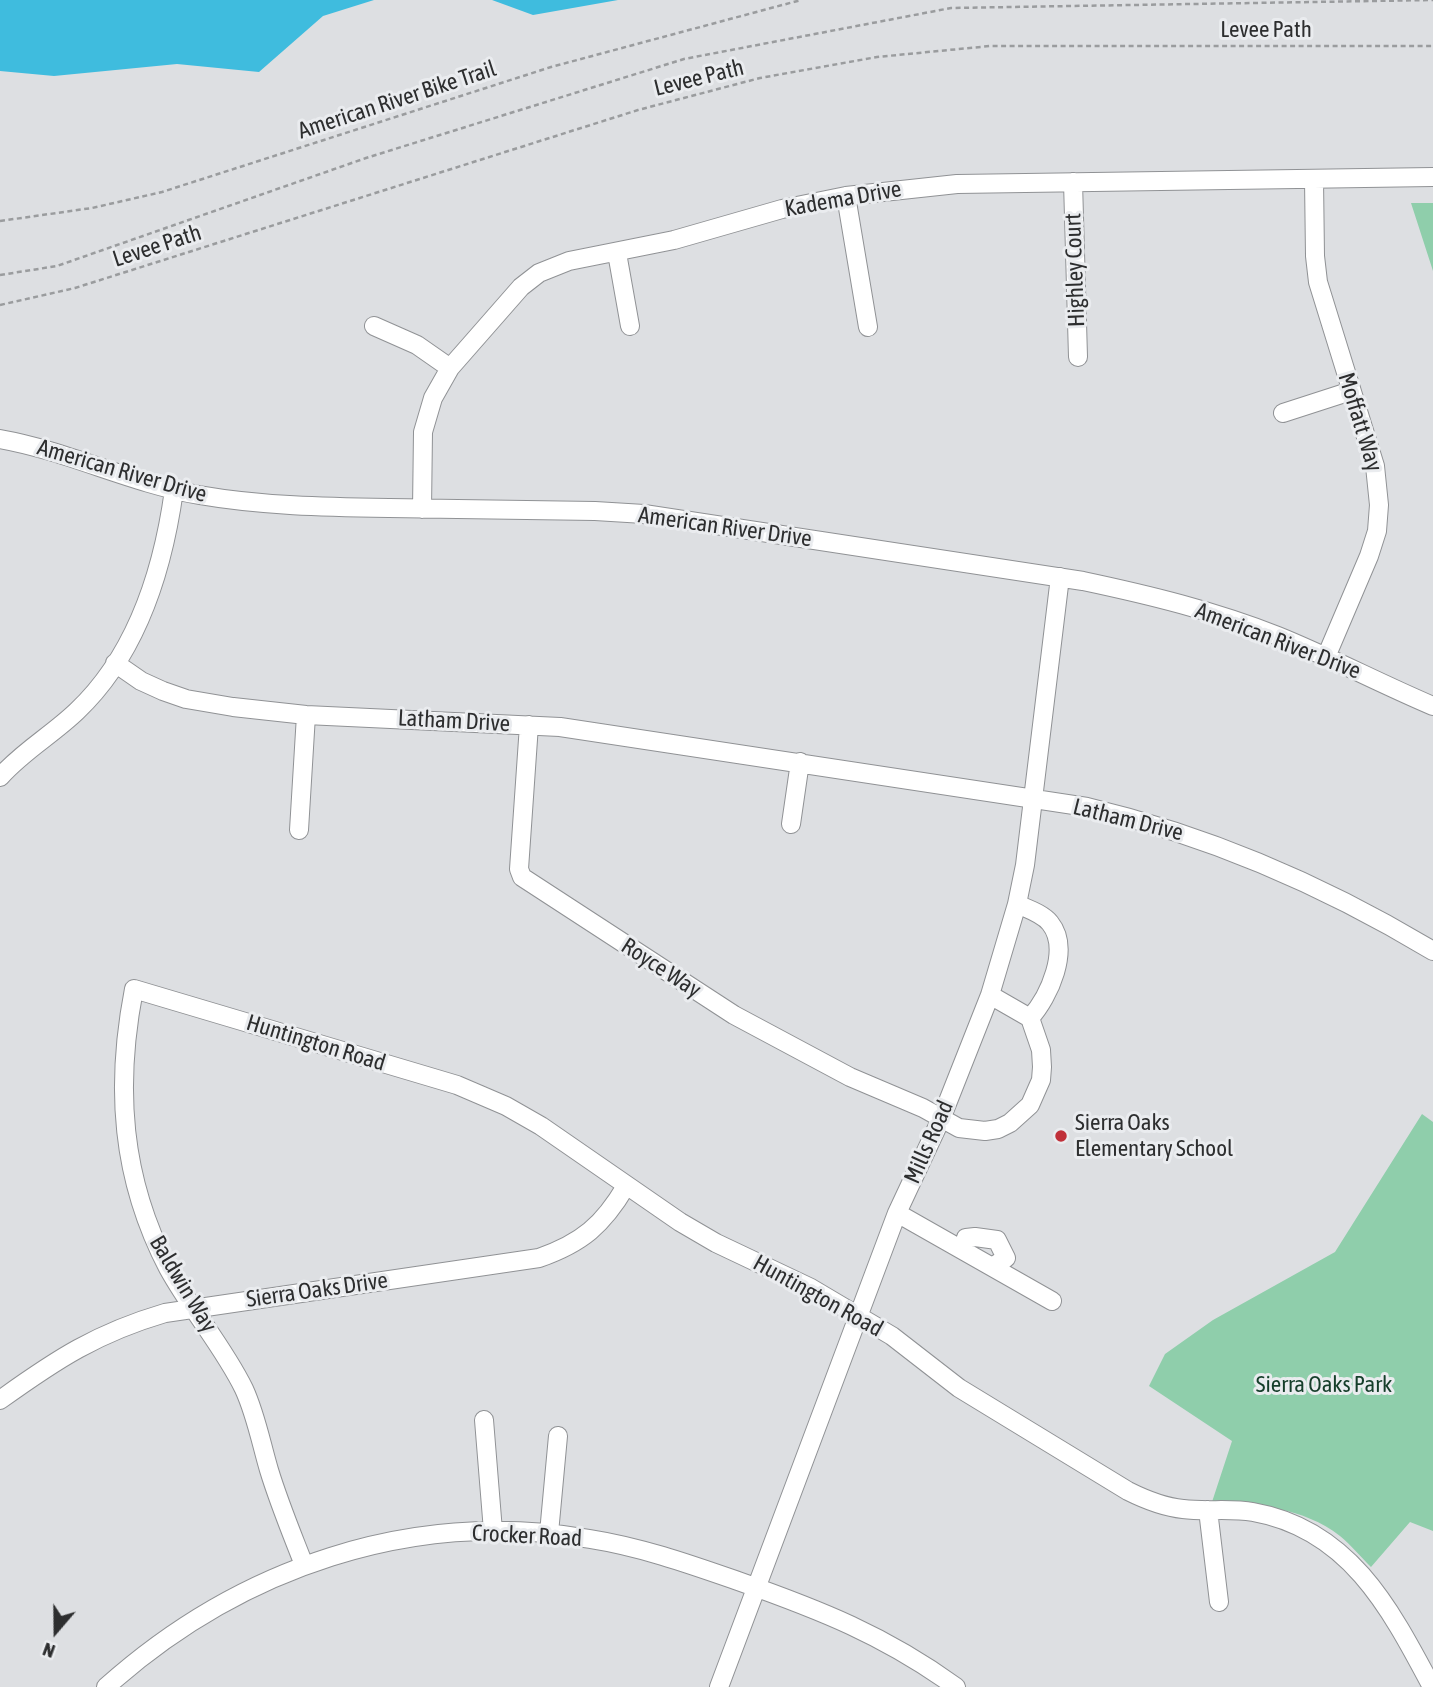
<!DOCTYPE html>
<style>
body{margin:0}
#map{position:relative;width:1433px;height:1687px;overflow:hidden;background:#dddfe2;font-family:"Asap Condensed",sans-serif}
canvas{display:block}
.north{position:absolute;left:21px;top:1596px;width:70px;height:70px;-webkit-text-stroke:5px #eaecef;paint-order:stroke;rotate:200deg;font-size:19px;font-weight:700;line-height:28px;text-align:center;color:#2d2e2f}
.north::after{content:'';display:block;margin:auto;width:24px;height:32px;background:#2d2e2f;clip-path:polygon(50% 0,100% 100%,50% 72%,0 100%)}
</style>
<div id="map">
<canvas width="1433" height="1687"></canvas>
<div class="north">N</div>
</div>
<script>
const ctx = document.querySelector('canvas').getContext('2d');
ctx.lineJoin = 'round';
function fillPath(path, color) { ctx.fillStyle = color; ctx.fill(path, 'evenodd'); }
function stroke(path, color, width, dash) { ctx.strokeStyle = color; ctx.lineWidth = width; ctx.lineCap = dash ? 'butt' : 'round'; ctx.setLineDash(dash || []); ctx.stroke(path); }
function write(font, color, halo, rows, align = 'center') {
  ctx.font = font + ' "Asap Condensed",sans-serif'; ctx.lineWidth = 6; ctx.setLineDash([]); ctx.textBaseline = 'middle'; ctx.strokeStyle = halo; ctx.fillStyle = color; for (const [text, x, y, turn = 0] of rows) {
    ctx.save(); ctx.translate(x, y); ctx.rotate((+turn || 0) * Math.PI / 180); ctx.textAlign = isNaN(turn) ? turn : align; if (halo) ctx.strokeText(text, 0, 0); ctx.fillText(text, 0, 0); ctx.restore();
  }
}
const green = new Path2D(`
 M1411 203H1433V271Z
 M1422 1114 1433 1122V1531L1410 1522 1371 1567C1361 1557 1351 1545 1340 1536 1303 1507 1257 1505 1212 1502L1232 1441 1149 1386 1165 1354 1213 1320 1335 1252Z`);
const water = new Path2D(`
 M0 0H374L323 16 259 72 177 64 54 76 0 71Z
 M492 0H618L533 15Z`);
const path = new Path2D(`
 M0 221 92 208 162 192 551 67 801 0
 M0 275 57 266 366 158 684 59 951 8 1433 0
 M0 305 75 288 638 110 760 78 877 57 990 46H1433`);
const minor = new Path2D(`
 M1314 180 1315 256 1318 282 1375 466 1379 505 1377 531 1369 556 1326 657
 M1073 182 1078 357
 M846 196 868 327
 M617 253 630 326
 M374 326 417 345 450 368
 M1283 413 1351 391
 M0 439C68 451 130 483 199 495 262 506 325 507 389 508 457 509 526 510 595 511L644 514 1083 581C1149 595 1215 611 1278 636 1330 657 1381 684 1433 706
 M422 509 423 432 433 398 450 368 521 287 539 273 569 261 674 240 782 209 846 196 957 184 1433 177
 M115 663 141 681 163 691 186 699 233 707 306 715 560 727 1087 807C1210 836 1325 886 1433 951
 M529 725 519 869 522 877 734 1015 850 1077 923 1108 959 1128 985 1131 998 1129 1010 1123 1030 1105 1041 1080 1042 1067 1041 1050 1030 1018
 M0 777C23 751 52 735 77 711 137 654 163 570 174 490
 M791 824 800 762
 M299 830 306 715
 M990 995 1030 1018C1049 997 1071 949 1050 923 1043 914 1028 909 1017 904
 M897 1213 1052 1301
 M963 1250 966 1238 975 1237 997 1240 1006 1258 992 1267
 M0 1400C57 1359 97 1333 165 1313L539 1258C582 1243 603 1225 626 1186
 M484 1420 493 1531
 M1208 1510 1219 1602
 M549 1533 558 1436
 M304 1565C292 1534 279 1503 269 1470 261 1443 256 1415 244 1389 223 1346 191 1310 168 1268 121 1178 115 1087 134 989L457 1085 506 1106 541 1126 680 1222 716 1243 811 1288 892 1336 959 1388 1128 1491C1146 1500 1163 1507 1183 1509 1206 1512 1230 1508 1253 1512 1349 1529 1390 1608 1432 1687
 M106 1687C239 1568 412 1508 590 1539 641 1547 689 1564 738 1581 820 1610 884 1635 956 1687
 M719 1687 897 1213 941 1119 990 995 1017 904 1025 865 1060 577`);
const markers = [
 [1061,1136,7,"#c03039"]
];
const streetNames = [
 ["Levee Path",1266,30],
 ["Levee Path",699,78,-14],
 ["American River Bike Trail",397,100,-18],
 ["Kadema Drive",843,199,-10],
 ["Levee Path",157,246,-18],
 ["Highley Court",1075,270,-92],
 ["Moffatt Way",1360,422,73],
 ["American River Drive",122,471,16],
 ["American River Drive",725,527,8],
 ["American River Drive",1278,641,21],
 ["Latham Drive",454,721,3],
 ["Latham Drive",1128,820,14],
 ["Royce Way",661,968,33],
 ["Huntington Road",316,1043,17],
 ["Mills Road",929,1142,-66],
 ["Baldwin Way",183,1284,59],
 ["Sierra Oaks Drive",317,1290,-8],
 ["Huntington Road",818,1296,29],
 ["Crocker Road",527,1536,3]
];
const poiNames = [
 ["Sierra Oaks",1075,1123],
 ["Elementary School",1075,1149]
];
const parkNames = [
 ["Sierra Oaks Park",1324,1385]
];
fillPath(green, '#8fceab');
fillPath(water, '#3fbcde');
stroke(minor, '#909295', 20);
stroke(path, '#9a9c9e', 2.5, [5, 3.5]);
stroke(minor, '#fff', 18);
for (const [x, y, r, color] of markers) { const dot = new Path2D(); dot.arc(x, y, r, 0, 2 * Math.PI); ctx.fillStyle = color; ctx.fill(dot); stroke(dot, '#eaecef', 2.5); }
write('23px', '#2d2e2f', '#eaecef', streetNames);
write('23px', '#2d2e2f', '#eaecef', poiNames, 'left');
write('23px', '#153e2a', '#eaecef', parkNames);
</script>
